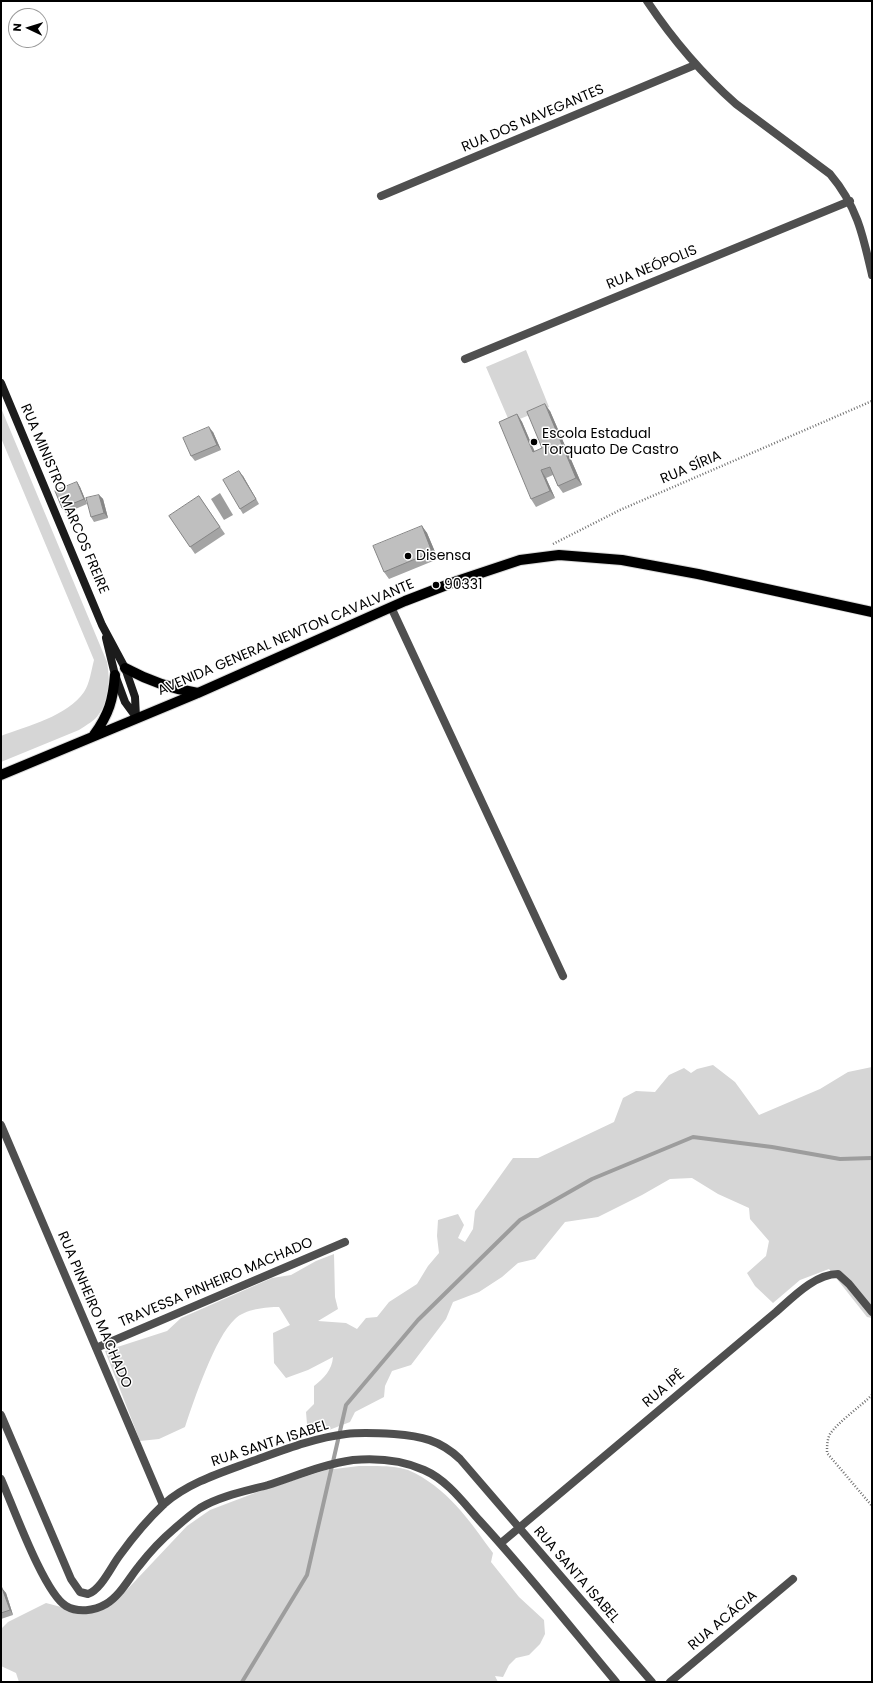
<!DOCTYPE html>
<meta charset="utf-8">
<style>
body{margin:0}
#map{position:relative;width:873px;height:1683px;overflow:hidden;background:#fff;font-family:Poppins,sans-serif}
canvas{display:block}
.frame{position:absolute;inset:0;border:2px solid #000;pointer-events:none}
.north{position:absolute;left:8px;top:8px;width:40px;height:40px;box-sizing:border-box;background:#fff;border:1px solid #999;border-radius:50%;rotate:274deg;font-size:11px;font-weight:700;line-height:16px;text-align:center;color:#000}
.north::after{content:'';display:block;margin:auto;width:14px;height:18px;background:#000;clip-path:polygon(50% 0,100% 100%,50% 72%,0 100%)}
</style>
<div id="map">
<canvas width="873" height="1683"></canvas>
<div class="frame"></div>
<div class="north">N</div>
</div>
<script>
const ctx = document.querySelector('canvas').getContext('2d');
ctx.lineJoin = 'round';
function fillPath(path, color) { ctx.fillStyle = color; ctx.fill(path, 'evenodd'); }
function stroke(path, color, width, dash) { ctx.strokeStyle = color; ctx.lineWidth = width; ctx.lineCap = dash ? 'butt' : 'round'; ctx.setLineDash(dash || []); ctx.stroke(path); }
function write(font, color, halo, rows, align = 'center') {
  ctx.font = font + ' Poppins,sans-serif'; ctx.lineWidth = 3; ctx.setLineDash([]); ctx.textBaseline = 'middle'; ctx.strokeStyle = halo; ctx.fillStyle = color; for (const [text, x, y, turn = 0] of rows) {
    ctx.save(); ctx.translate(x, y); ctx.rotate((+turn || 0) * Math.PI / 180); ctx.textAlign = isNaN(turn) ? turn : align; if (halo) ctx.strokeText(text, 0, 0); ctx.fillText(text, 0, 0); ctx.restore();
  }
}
const green = new Path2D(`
 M526 350 549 407 510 423 486 367Z
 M1 408 107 662C110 679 110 699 99 714 95 721 86 725 79 730L1 762V736C27 726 68 716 84 692 90 683 91 671 94 660L1 438Z
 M713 1065 735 1082 759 1115 820 1089 848 1072 872 1067V1318L867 1317 829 1269 800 1280 773 1303 755 1286 747 1273 766 1256 769 1241 750 1219 749 1208 718 1194 692 1178 670 1179 642 1195 598 1217 565 1222 535 1259 518 1263 502 1277 479 1292 453 1302 446 1319 411 1365 392 1371 385 1386 384 1397 355 1412 350 1422 329 1430 316 1432 307 1424 306 1412 314 1404V1386C324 1378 332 1370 333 1357L308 1370 286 1378 274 1363 273 1333 290 1325 279 1307C266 1307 245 1309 235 1319 215 1337 194 1400 185 1427L159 1439 140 1441 105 1351 167 1331 181 1318 272 1278 291 1275 316 1261 334 1254 335 1297 338 1309 318 1321 346 1323 357 1329 366 1318 377 1317 389 1302 417 1284 428 1266 439 1253 437 1236 438 1220 458 1214 464 1225 458 1238 465 1242 473 1229 475 1211 513 1158H538L614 1122 623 1098 636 1091 655 1092 669 1075 684 1068 691 1073 697 1069Z
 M359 1466C374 1466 394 1465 408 1470 447 1487 469 1520 493 1553L491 1562 519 1597 544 1620 545 1634 540 1644 529 1655 516 1658 509 1665 503 1677 495 1676 498 1682H19L16 1673 1 1666V1629L8 1622 46 1603 80 1612 120 1597 187 1526 210 1510 260 1491 326 1470Z`);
const water = new Path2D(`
 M220 493 233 515 224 520 211 499Z`);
const stream = new Path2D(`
 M242 1682 307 1575 346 1405 418 1320 520 1220 592 1179 693 1137 772 1147 840 1159 872 1158`);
const path = new Path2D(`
 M553 544 620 510 872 401
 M872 1395C861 1406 838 1422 830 1434 827 1440 827 1446 827 1453L872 1506`);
const street = new Path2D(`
 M647 1C673 40 701 73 736 104L830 174C857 206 863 235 872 275
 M381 196 695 65
 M465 359 850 201
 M391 607 563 976
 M1 1125 163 1505
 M96 1348 345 1242
 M1 1415 71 1579 80 1592 88 1594C101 1590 112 1565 120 1555 133 1537 148 1519 164 1504 188 1483 220 1473 250 1462 281 1451 313 1438 346 1434 361 1432 378 1433 394 1434 421 1436 440 1440 460 1459L652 1682
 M1 1479C13 1506 44 1593 66 1606 78 1613 94 1611 106 1604 120 1596 129 1578 139 1566 149 1553 161 1540 174 1529 182 1522 191 1514 200 1508 220 1496 246 1491 268 1485 296 1476 324 1464 353 1460 377 1458 402 1460 424 1470 447 1480 463 1502 479 1520 527 1572 571 1628 616 1682
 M501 1543 776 1312C793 1297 815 1274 838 1274L849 1284 872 1312
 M670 1682 793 1579`);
const secondary = new Path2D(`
 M1 383 102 625 125 668 135 697 136 717
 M106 638 115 675 125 702 136 717`);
const primary = new Path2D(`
 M125 668C149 681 171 689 198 693
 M94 735C109 714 113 700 115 675
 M1 775 198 693 405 601 457 581 520 560 559 555 622 560 698 574 872 612`);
const wall = new Path2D(`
 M550 411 582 485 563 493 558 486 553 475 546 478 555 498 536 507 531 499 517 414 522 422 535 452 542 448Z
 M213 432 221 450 195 461 191 456Z
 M243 476 259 504 243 514 240 509Z
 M77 482 80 487 87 504 66 513 62 508Z
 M99 495 103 499 108 518 94 522 91 517Z
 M199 496 225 534 195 554 169 516Z
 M422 526 427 533 438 559 389 579 384 572Z
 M1 1589 6 1593 13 1615 1 1619Z`);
const shadedWall = new Path2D(`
 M545 404 550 411 582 485 576 478Z
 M517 414 522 422 538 460 533 452Z
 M209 427 213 432 221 450 217 445Z
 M541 470 546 478 555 498 550 491Z
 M239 471 243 476 259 504 256 499Z
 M77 482 80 487 87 504 84 499Z
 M99 495 103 499 108 518 104 513Z
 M422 526 427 533 438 559 432 552Z
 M2 1588 6 1593 13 1615 10 1610Z`);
const building = new Path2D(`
 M545 404 576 478 558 486 550 467 541 470 550 491 531 499 499 422 517 414 533 452 542 448 527 412Z
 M209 427 217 445 191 456 183 438Z
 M239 471 256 499 240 509 223 480Z
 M77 482 84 499 62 508 55 491Z
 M99 495 104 513 91 517 86 498Z
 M199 496 220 527 190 547 169 516Z
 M422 526 432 552 384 572 373 546Z
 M2 1588 10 1610 1 1613V1589Z`);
const markers = [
 [534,442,4,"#000"],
 [408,556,4,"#000"],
 [436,585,4,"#000"]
];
const streetNames = [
 ["RUA DOS NAVEGANTES",533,119,-23],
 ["RUA NEÓPOLIS",652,268,-22],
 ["RUA SÍRIA",691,468,-23],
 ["RUA MINISTRO MARCOS FREIRE",64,499,67],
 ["AVENIDA GENERAL NEWTON CAVALVANTE",286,638,-23],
 ["TRAVESSA PINHEIRO MACHADO",216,1283,-23],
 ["RUA PINHEIRO MACHADO",94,1310,67],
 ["RUA IPÊ",664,1389,-40],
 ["RUA SANTA ISABEL",270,1444,-18],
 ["RUA SANTA ISABEL",576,1575,49],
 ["RUA ACÁCIA",723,1621,-40]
];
const poiNames = [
 ["Escola Estadual",542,434],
 ["Torquato De Castro",542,450],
 ["Disensa",416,556],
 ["90331",444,585]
];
fillPath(green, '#d6d6d6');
fillPath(water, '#9d9d9d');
stroke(stream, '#9d9d9d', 4);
stroke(primary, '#dbdbdb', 12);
stroke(path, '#717171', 2.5, [1, 2]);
stroke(street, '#4f4f4f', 8);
stroke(secondary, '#1c1c1c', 8);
stroke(primary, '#000', 10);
fillPath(wall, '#a4a4a4');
fillPath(shadedWall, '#868686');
fillPath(building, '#bfbfbf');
stroke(building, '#868686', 1);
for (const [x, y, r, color] of markers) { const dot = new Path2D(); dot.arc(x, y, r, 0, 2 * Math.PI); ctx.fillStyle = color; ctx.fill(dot); stroke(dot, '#fff', 1.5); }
write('14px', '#000', '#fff', streetNames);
write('14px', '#000', '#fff', poiNames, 'left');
</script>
